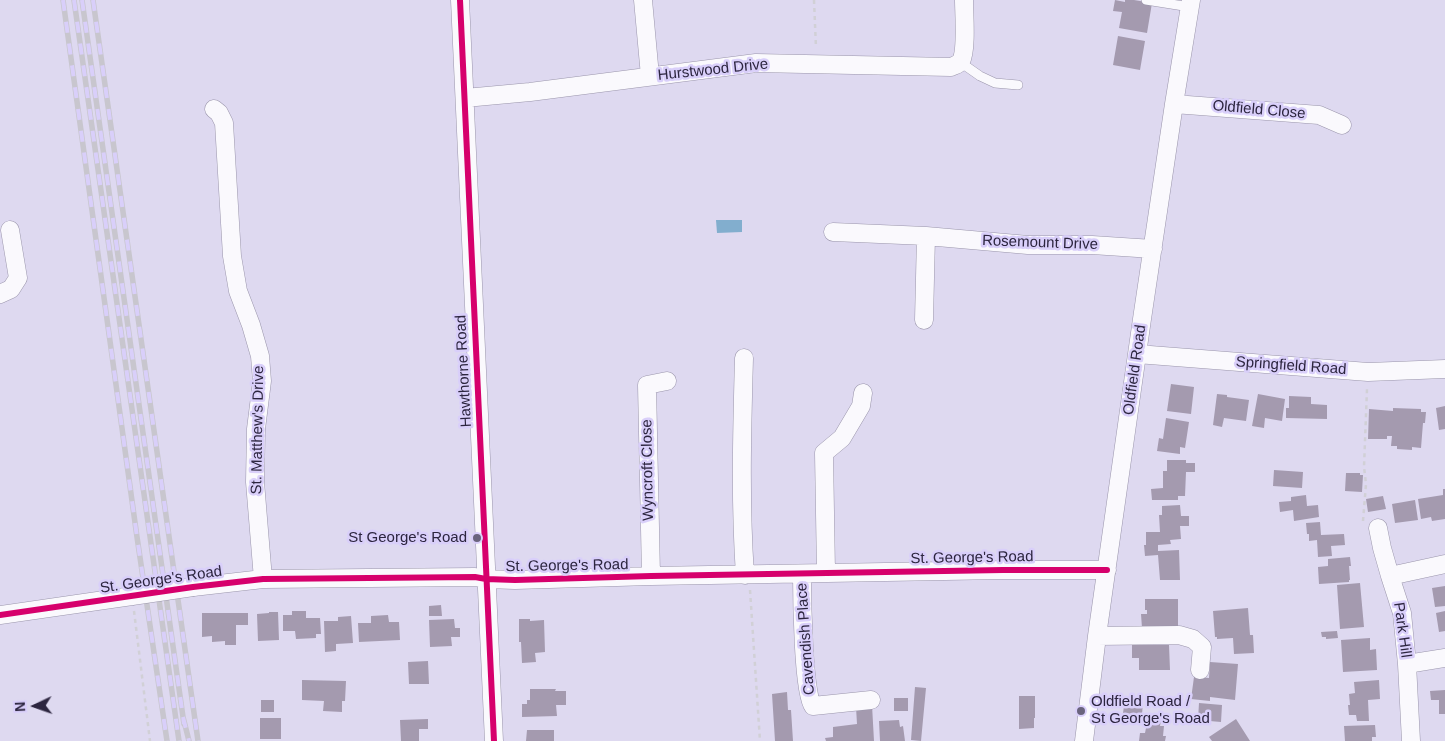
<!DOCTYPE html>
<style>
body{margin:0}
#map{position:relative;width:1445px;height:741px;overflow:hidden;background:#ded9f0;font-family:Arial,sans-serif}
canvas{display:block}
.north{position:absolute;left:10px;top:681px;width:50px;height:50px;-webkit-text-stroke:4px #d9cffa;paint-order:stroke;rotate:267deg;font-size:14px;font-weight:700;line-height:20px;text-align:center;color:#2c253f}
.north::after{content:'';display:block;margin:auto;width:18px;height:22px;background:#2c253f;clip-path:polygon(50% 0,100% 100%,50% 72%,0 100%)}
</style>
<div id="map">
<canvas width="1445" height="741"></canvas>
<div class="north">N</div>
</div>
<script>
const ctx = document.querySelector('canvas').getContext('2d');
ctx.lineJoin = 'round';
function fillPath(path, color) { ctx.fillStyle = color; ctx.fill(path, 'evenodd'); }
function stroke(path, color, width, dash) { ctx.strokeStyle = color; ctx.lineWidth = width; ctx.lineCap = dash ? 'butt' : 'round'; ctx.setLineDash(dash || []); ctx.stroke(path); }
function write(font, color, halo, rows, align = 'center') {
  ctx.font = font + ' Arial,sans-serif'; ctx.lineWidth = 5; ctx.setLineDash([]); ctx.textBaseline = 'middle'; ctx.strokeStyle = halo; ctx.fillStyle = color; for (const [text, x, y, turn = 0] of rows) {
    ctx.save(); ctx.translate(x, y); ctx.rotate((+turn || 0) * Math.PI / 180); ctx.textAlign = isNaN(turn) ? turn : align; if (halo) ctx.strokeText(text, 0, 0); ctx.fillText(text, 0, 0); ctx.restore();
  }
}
const water = new Path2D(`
 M716 220H742V232L717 233Z`);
const building = new Path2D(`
 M1115 0 1125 2V0H1134L1152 3 1147 33 1119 28 1122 12 1113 11Z
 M1118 36 1145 41 1140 70 1113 65Z
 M1171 384 1194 387 1191 414 1167 411Z
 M1217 394 1227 395V397L1249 400 1246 421 1224 418 1222 427 1213 425Z
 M1258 394 1285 399 1282 421 1265 418 1264 428 1252 426Z
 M1289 396 1311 397V404L1327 405V419L1286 418V408H1289Z
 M1445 406V429L1439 430 1436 408Z
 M1393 408 1421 409V412H1426L1425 423H1423L1421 448 1412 447V450L1397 449V446H1391L1392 436H1387V439H1368L1369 409 1393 411Z
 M1166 418 1189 422 1185 448 1180 447V454L1157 451 1159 438 1163 439Z
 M1167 460H1186V463H1195V472H1186L1185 496H1178V500H1152L1151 489 1163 488V471H1167Z
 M1274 470 1303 472 1302 488 1273 486Z
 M1346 473H1360V475H1363L1362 492 1345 491Z
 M1443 489H1445V519L1432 521 1431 517 1421 519 1418 499 1443 495Z
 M1306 495 1307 506 1318 505 1319 517 1294 521 1293 510 1280 512 1279 502 1291 501V497Z
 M1383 496 1386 509 1368 512 1366 499Z
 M1415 500 1418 520 1395 523 1392 504Z
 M1180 505 1181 516H1189V526H1180L1181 539 1170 540 1171 544 1158 545V551L1179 550 1180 580H1160L1158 555 1145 556 1144 545H1146V532H1160L1159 515H1162V506Z
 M1320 522 1321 535 1344 534 1345 545 1331 546 1332 556 1318 557 1317 540 1309 541V534H1307L1306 523Z
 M1350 557 1351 566H1349L1350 580H1349V582L1319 584 1318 567 1328 566V559Z
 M1360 583 1364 627 1340 629 1337 585Z
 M1445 586V606L1435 607 1432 588Z
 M1145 599H1178V628H1142L1141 614H1147V610H1145Z
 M441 605 442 616H429V606Z
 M1248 608 1250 635H1253L1254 653 1234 654 1233 638 1217 639V637H1215L1213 611Z
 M292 611H306V618H320L321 634H316V638L296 639 295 631H283V615H292Z
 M1445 611V631L1439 632 1436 613Z
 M269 612H278L279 640 258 641 257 614 269 613Z
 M202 613H248V625H236V645H225V641L212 642V636L202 637Z
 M388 615 389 622H399L400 640 359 642 358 623H371V616Z
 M351 616 353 643 336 644V651L325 652 324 621H338V617Z
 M454 619 455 628H460V637H451L452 646 430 647 429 620Z
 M519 619H530V621L544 620 545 652 535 653 536 662 522 663 521 642H519Z
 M1337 631 1338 638 1326 639V637H1322L1321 632Z
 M1370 638V650L1376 649 1377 670 1343 672 1341 640Z
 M1132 645H1169L1170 670H1139V658H1132Z
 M428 661 429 684H409L408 662Z
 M1210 662 1238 664 1235 700 1210 697V701L1191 699 1194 677 1209 678Z
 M302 680 346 681 345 701H342V712L323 711 324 701 302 700Z
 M1379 680 1380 699 1368 700 1369 721H1357L1356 715H1349L1348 705H1350L1349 694 1355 693 1354 682Z
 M915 687 926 688 921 741 911 740Z
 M530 689H556L555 691H566V705H556L557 716 522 717V704H527V700H530Z
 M1445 690V714H1439V700H1431L1430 691Z
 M787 692 788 710H791L793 741H775L772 694Z
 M1019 696H1035V718H1034V728L1019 729Z
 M894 698H908V711H894Z
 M1125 699 1143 701 1142 715 1123 713Z
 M261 700H274V712H261Z
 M1199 703 1222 705 1221 722 1198 720Z
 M872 705 874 741H826L825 738 833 737V727L857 724 856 707Z
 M1153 714 1162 715 1160 726H1164L1163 736H1166L1165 741H1139L1140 733H1145L1147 723 1152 724Z
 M260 718H281V739H260Z
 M428 719V729H419V741H401L400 720Z
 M1236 719 1250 741H1212L1209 737Z
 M899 720 900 727 903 726 905 741H880L879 721Z
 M1375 725 1376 737H1372V741H1345L1344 726Z
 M527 730H554V741H526Z`);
const path = new Path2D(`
 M814 0 816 48
 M1363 521 1366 484 1364 467 1367 389
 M750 590 760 741
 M134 611 150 741`);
const service = new Path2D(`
 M1146 0 1190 7
 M960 62 980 76 995 83 1018 85`);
const minor = new Path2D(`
 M460 0 494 741
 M643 0 650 76
 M465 98 530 92 756 63 951 67C955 65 958 65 961 61 967 50 964 13 964 0
 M1174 104 1319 115 1342 125
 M214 109 219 113 224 123 232 256 238 291 251 325 260 356 262 381 256 429 255 482 263 579
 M833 232 926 236 1028 245H1092L1153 249
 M0 294 11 289 18 278 10 230
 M924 320 926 236
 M1137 354 1368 372 1445 369
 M744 358C742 430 740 503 745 575
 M1378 528 1382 548 1390 576
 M826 573 824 453 842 438 861 406 863 393
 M802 574C802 595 803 694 813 706L871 700
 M651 576 647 385 667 381
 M193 587 263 579 475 577 486 579 515 580 651 576 1003 570H1107
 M0 615 132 596
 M1097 636 1179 635 1193 639 1202 647 1200 670
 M1407 664 1445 658
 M1084 741 1097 636 1142 319 1174 104 1191 0
 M1411 741 1407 664 1402 613 1390 576 1445 564`);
const rail = new Path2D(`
 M63 0 137 537 167 741
 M74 0 179 741
 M82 0 184 724
 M93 0 198 741
 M183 717 189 741`);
const minorBridge = new Path2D(`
 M132 596 193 587`);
const cycleway = new Path2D(`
 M460 0 494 741
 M0 615 193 587 263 579 475 577 486 579 515 580 651 576 1003 570H1107`);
const markers = [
 [477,538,5,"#6a647d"],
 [1081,711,5,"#6a647d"]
];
const streetNames = [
 ["Hurstwood Drive",713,70,-6],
 ["Oldfield Close",1259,110,5],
 ["Rosemount Drive",1040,243,2],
 ["Springfield Road",1291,366,4],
 ["Oldfield Road",1135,370,-82],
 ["Hawthorne Road",464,371,-93],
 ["St. Matthew's Drive",258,430,-89],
 ["Wyncroft Close",648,470,-91],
 ["St. George's Road",972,558,-1],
 ["St. George's Road",567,566,-1],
 ["St. George's Road",161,580,-8],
 ["Park Hill",1402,630,82],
 ["Cavendish Place",806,639,-94]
];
const poiNames = [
 ["St George's Road",467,538],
 ["Oldfield Road /",1091,702,"left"],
 ["St George's Road",1091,719,"left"]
];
fillPath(water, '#82aece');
fillPath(building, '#a49aaf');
stroke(service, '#9a95ab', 10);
stroke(minor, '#9a95ab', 19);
stroke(path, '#d1d0d6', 2.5, [4, 4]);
stroke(service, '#faf9fd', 9);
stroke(minor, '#faf9fd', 18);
stroke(rail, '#c8c6ce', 5.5);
stroke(rail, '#d9cffa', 4, [11]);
stroke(minorBridge, '#9a95ab', 19, []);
stroke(minorBridge, '#faf9fd', 18);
stroke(cycleway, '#d6006c', 6);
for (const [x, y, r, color] of markers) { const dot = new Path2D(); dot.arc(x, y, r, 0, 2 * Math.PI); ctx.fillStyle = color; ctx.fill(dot); stroke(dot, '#d9cffa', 2); }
write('15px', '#2c253f', '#d9cffa', streetNames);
write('15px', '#2c253f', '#d9cffa', poiNames, 'right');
</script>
